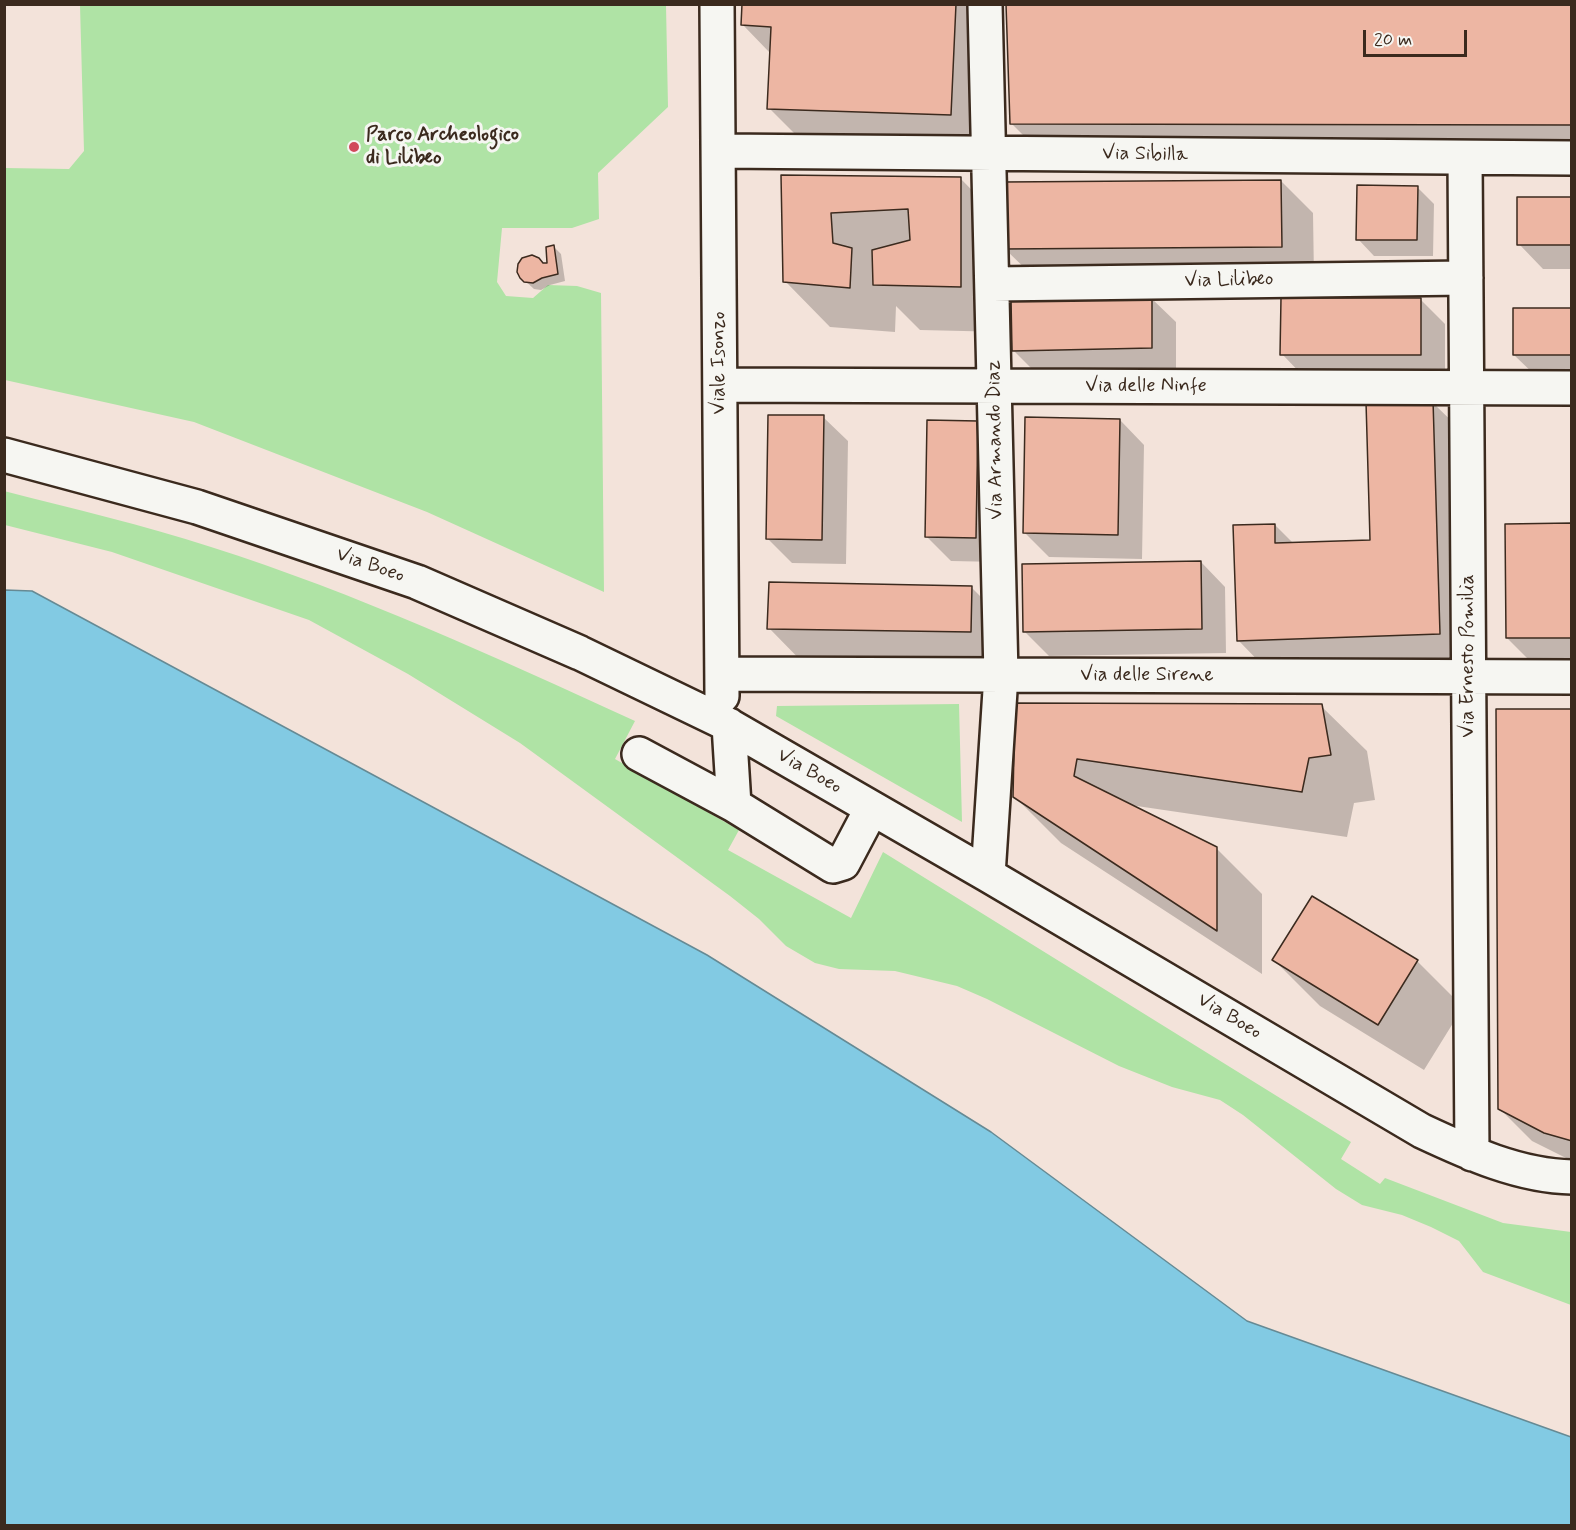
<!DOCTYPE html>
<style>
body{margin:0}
#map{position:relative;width:1576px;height:1530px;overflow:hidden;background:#f3e3da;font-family:Mynerve,sans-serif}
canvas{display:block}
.frame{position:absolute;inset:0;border:6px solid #3b2a1e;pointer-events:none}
.scale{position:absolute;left:1363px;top:30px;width:104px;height:27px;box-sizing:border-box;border:3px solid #3b2a1e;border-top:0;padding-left:8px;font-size:18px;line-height:21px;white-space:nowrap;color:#3b2a1e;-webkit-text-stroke:4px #f6f6f2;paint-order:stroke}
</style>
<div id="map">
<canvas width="1576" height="1530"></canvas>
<div class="frame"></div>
<div class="scale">20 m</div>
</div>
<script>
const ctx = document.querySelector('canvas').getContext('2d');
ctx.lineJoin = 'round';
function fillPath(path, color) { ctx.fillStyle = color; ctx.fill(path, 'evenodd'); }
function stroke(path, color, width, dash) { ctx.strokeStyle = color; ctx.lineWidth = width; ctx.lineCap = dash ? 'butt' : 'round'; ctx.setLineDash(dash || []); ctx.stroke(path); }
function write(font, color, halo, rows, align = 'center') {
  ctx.font = font + ' Mynerve,sans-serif'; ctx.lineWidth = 6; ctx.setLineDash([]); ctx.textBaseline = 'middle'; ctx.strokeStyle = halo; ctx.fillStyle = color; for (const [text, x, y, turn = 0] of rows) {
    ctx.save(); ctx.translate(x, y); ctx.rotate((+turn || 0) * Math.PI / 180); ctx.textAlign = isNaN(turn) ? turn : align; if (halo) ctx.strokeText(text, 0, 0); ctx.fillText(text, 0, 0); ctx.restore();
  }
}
const green = new Path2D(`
 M80 5H666L668 107 598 173 599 219 572 228H502L497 282 506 296 533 298 548 285 577 286 601 293 604 592 427 512 194 422 5 380V168L69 169 84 151Z
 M4 491C74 509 143 525 211 547 356 593 495 657 635 721L615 759 739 830 728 850 851 918 883 852 1351 1142 1341 1159 1380 1184 1385 1178 1503 1223 1571 1232V1305L1483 1272 1459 1241 1431 1227 1402 1215 1362 1205 1336 1189 1243 1115 1220 1100 1172 1087 1119 1066 987 999 957 986 895 971 839 969 815 963 786 946 759 919 730 896 520 743 408 674 309 620 112 552 5 525Z
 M959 704 962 822 776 716 777 706Z`);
const water = new Path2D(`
 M5 590 32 591 707 955 991 1132 1247 1321 1571 1437V1525H5Z`);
const shadow = new Path2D(`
 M743 4H1002L996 160 815 154 769 108 771 54 743 25Z
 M1572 4V157L1044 156 1012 124Z
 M782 176 960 178 1004 223 1281 181 1313 213 1314 278 1037 280 1005 249 1006 332 920 330 896 306 895 332 830 327 785 281Z
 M1417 187 1434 204 1433 256H1374L1358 239Z
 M1572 198V269H1543L1519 244Z
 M554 247 561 254 565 281 550 285 541 290 534 289 521 277 544 264 549 265Z
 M1151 298 1176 322V372L1038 375 1013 350Z
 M1421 300 1445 324V379H1306L1282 354Z
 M1572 309V379H1539L1514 355Z
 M1432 402 1465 434 1471 666 1270 673 1238 640 1275 525 1294 544 1372 542Z
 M823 417 848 441 846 564 792 563 768 539Z
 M1120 420 1144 445 1142 559 1049 557 1024 532Z
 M977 422 1002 447 1000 562 951 561 926 536Z
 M1572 525V670H1539L1507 638Z
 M1201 562 1225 587 1226 653 1049 656 1024 631Z
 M971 587 1017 633 1016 677 814 674 769 628Z
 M1017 704 1321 706 1367 751 1375 800 1354 803 1347 837 1130 805 1216 848 1262 894V974L1061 843 1015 797Z
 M1572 710V1161L1532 1141 1499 1108Z
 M1313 898 1418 962 1463 1007 1424 1070 1320 1006 1274 960Z`);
const building = new Path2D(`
 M742 4H956L951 115 767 109 771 27 741 25Z
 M1006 4H1572V125L1010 124Z
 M781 175 961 177V287L873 285 872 250 910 240 908 209 831 213 833 243 852 248 850 288 783 282Z
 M1281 180 1282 247 1003 249V182Z
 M1357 185 1418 186 1417 240H1356Z
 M1517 197H1572V245H1517Z
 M554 245 558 274 542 278 533 283 524 282 520 278 517 272 518 264 522 258 532 255 539 258 543 263H547L546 247Z
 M1152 296V348L1012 351 1011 299Z
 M1281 298H1421V355H1280Z
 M1513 308H1572V355H1513Z
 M1433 400 1440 634 1237 641 1233 525 1275 524V543L1370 540 1366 402Z
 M768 415H824L822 540 766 539Z
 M1025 417 1120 419 1118 535 1023 533Z
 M927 420 978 421 976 538 925 537Z
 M1572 523V638H1506L1505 524Z
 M1201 561 1202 629 1023 632 1022 564Z
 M769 582 972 586 971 632 767 629Z
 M1015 703 1322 704 1331 755 1309 758 1302 792 1077 759 1074 776 1217 847V931L1013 797Z
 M1496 709H1572V1141L1544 1133 1498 1109Z
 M1312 896 1418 960 1378 1025 1272 960Z`);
const minor = new Path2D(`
 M717 4 722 696
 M985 4 1001 675 988 875
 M719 151 1572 158
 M1465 158 1472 1154
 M993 284 1466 278
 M720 385 1572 388
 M4 455 197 507 417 582 580 653 723 722 988 875 1422 1131C1469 1153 1519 1176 1572 1177
 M722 674 1572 677
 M729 725 734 805 833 866 843 863 872 808
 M639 754 734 805`);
const markers = [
 [354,147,6,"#d1495b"]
];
const poiNames = [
 ["Parco Archeologico",366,136],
 ["di Lilibeo",366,159]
];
const streetNames = [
 ["Via Sibilla",1145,155,1],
 ["Via Lilibeo",1229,281,-1],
 ["Viale Isonzo",720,363,-90],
 ["Via delle Ninfe",1146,387],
 ["Via Armando Diaz",996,440,-91],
 ["Via Boeo",370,566,19],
 ["Via Ernesto Pomilia",1469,656,-90],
 ["Via delle Sirene",1147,676],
 ["Via Boeo",809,772,30],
 ["Via Boeo",1229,1017,31]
];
fillPath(green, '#afe3a5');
fillPath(water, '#82cae3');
stroke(water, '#668a94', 1.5);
fillPath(shadow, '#0003');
fillPath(building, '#edb6a3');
stroke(building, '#3b2a1e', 1.5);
stroke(minor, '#3b2a1e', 38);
stroke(minor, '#f6f6f2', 33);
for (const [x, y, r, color] of markers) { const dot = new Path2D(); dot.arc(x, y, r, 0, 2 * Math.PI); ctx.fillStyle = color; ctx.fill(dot); stroke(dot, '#f6f6f2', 2); }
write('bold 20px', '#3b2a1e', '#f6f6f2', poiNames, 'left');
write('20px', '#3b2a1e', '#f6f6f2', streetNames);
</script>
